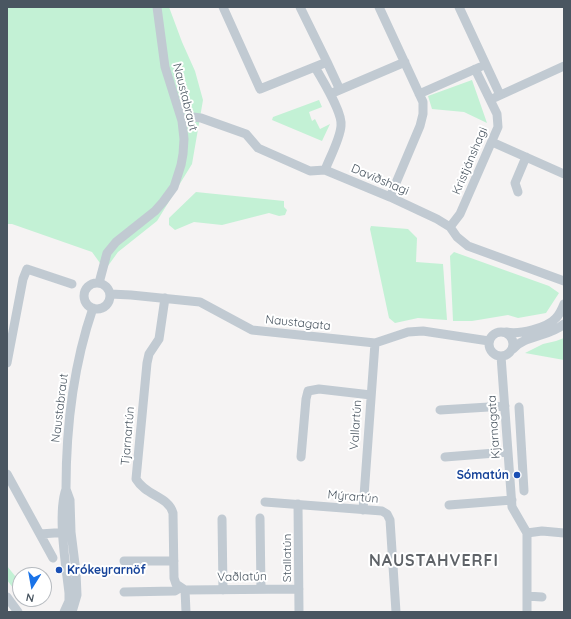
<!DOCTYPE html>
<meta charset="utf-8">
<style>
body{margin:0}
#map{position:relative;width:571px;height:619px;overflow:hidden;background:#f5f3f3;font-family:Quicksand,sans-serif}
canvas{display:block}
.frame{position:absolute;inset:0;border:8px solid #4a5661;pointer-events:none}
.north{position:absolute;left:12px;top:567px;width:40px;height:40px;box-sizing:border-box;background:#fff;border:1px solid #b7bbc0;border-radius:50%;rotate:191deg;font-size:11px;font-weight:700;line-height:16px;text-align:center;color:#4a5661}
.north::after{content:'';display:block;margin:auto;width:14px;height:18px;background:#1a73e8;clip-path:polygon(50% 0,100% 100%,50% 72%,0 100%)}
</style>
<div id="map">
<canvas width="571" height="619"></canvas>
<div class="frame"></div>
<div class="north">N</div>
</div>
<script>
const ctx = document.querySelector('canvas').getContext('2d');
ctx.lineJoin = 'round';
function fillPath(path, color) { ctx.fillStyle = color; ctx.fill(path, 'evenodd'); }
function stroke(path, color, width, dash) { ctx.strokeStyle = color; ctx.lineWidth = width; ctx.lineCap = dash ? 'butt' : 'round'; ctx.setLineDash(dash || []); ctx.stroke(path); }
function write(font, color, halo, rows, align = 'center') {
  ctx.font = font + ' Quicksand,sans-serif'; ctx.lineWidth = 4; ctx.setLineDash([]); ctx.textBaseline = 'middle'; ctx.strokeStyle = halo; ctx.fillStyle = color; for (const [text, x, y, turn = 0] of rows) {
    ctx.save(); ctx.translate(x, y); ctx.rotate((+turn || 0) * Math.PI / 180); ctx.textAlign = isNaN(turn) ? turn : align; if (halo) ctx.strokeText(text, 0, 0); ctx.fillText(text, 0, 0); ctx.restore();
  }
}
const green = new Path2D(`
 M7 7H169L182 42 195 71 203 100 192 164 157 221 118 252 105 270 92 252 12 224H7Z
 M472 80 487 123 464 112 432 109 428 96Z
 M319 100 322 107 309 112 312 121 315 119 320 129 330 124 322 141 272 120 273 117Z
 M196 192 284 201V207L287 210 285 215 279 216 269 213 222 225 194 222 175 230 169 225V218Z
 M371 226 408 229 417 238 416 262 443 264 447 320 418 318 395 323 389 318 370 229Z
 M454 252 549 286 559 293 546 313 518 318 508 315 472 321H453L450 256Z
 M564 338V360L525 353 543 344 556 341Z
 M7 566 20 582V597L7 580Z`);
const minor = new Path2D(`
 M223 7 260 89 327 62 300 7
 M379 7 423 102V114L420 126 390 197
 M459 7 500 95
 M327 62 340 90
 M315 67C322 80 343 112 341 126 340 139 330 157 325 170
 M330 94 405 62
 M419 94 480 67
 M494 98 564 66
 M182 121 193 117 201 118 246 134 258 148 310 171 325 170 390 197 437 219 450 227 457 237 468 246 564 281
 M492 142 564 174
 M518 192 515 183 526 157
 M450 227 460 214 498 127 497 114 475 69
 M99 283 107 253 116 242 155 211 163 202 174 187 181 165 183 154 184 139 182 121 165 67 157 7
 M84 296a13 13 0 1 1 26 0a13 13 0 1 1-26 0Z
 M110 294 131 295 200 302 252 330 375 343 408 332 423 331 489 341
 M165 298 159 339 149 354 147 363 136 479C146 496 168 496 173 513L174 578 176 584 185 590 186 612
 M489 344a12 12 0 1 1 24 0a12 12 0 1 1-24 0Z
 M506 332C519 335 547 328 556 318 560 314 562 309 564 304
 M513 349C525 335 549 337 564 324
 M501 356 512 507 527 533V612
 M7 363 23 279 27 269 72 284
 M519 407 524 491
 M440 410 505 406
 M301 457 306 399 308 391 319 389 371 395
 M445 457 508 452
 M7 474 53 558
 M66 489 70 500 71 532 76 572 77 595 72 612
 M265 502 382 511 387 514 390 520 396 612
 M298 504 299 612
 M449 505 512 500
 M363 510 375 343
 M260 518 261 589
 M222 519 223 590
 M527 533 542 531 564 533
 M40 534 69 532
 M124 561H174
 M185 590 299 589
 M124 592 175 591 180 588
 M527 596 542 597
 M7 597 18 612
 M64 612 69 601V593C66 566 57 514 66 489 66 428 73 366 93 308`);
const markers = [
 [517,475,4,"#1a4fb4"],
 [59,570,4,"#1a4fb4"]
];
const streetNames = [
 ["Naustabraut",185,97,76],
 ["Kristjánshagi",470,161,-67],
 ["Daviðshagi",380,180,23],
 ["Naustagata",298,323,6],
 ["Naustabraut",60,408,-83],
 ["Vallartún",356,425,-86],
 ["Kjarnagata",494,427,-94],
 ["Tjarnartún",128,436,-85],
 ["Mýrartún",353,497,5],
 ["Stallatún",287,558,-90],
 ["Vaðlatún",242,577,-1]
];
const transitNames = [
 ["Sómatún",509,475],
 ["Krókeyrarnöf",67,570,"left"]
];
const districtNames = [
 ["NAUSTAHVERFI",434,561]
];
fillPath(green, '#c3f1d5');
stroke(minor, '#c1cad2', 9);
for (const [x, y, r, color] of markers) { const dot = new Path2D(); dot.arc(x, y, r, 0, 2 * Math.PI); ctx.fillStyle = color; ctx.fill(dot); stroke(dot, '#fff', 1.5); }
write('12px', '#4a5661', '#fff', streetNames);
write('bold 12px', '#164399', '#fff', transitNames, 'right');
ctx.letterSpacing = '1px';
write('bold 16px', '#5f6368', '#fff', districtNames);
ctx.letterSpacing = '0px';
</script>
